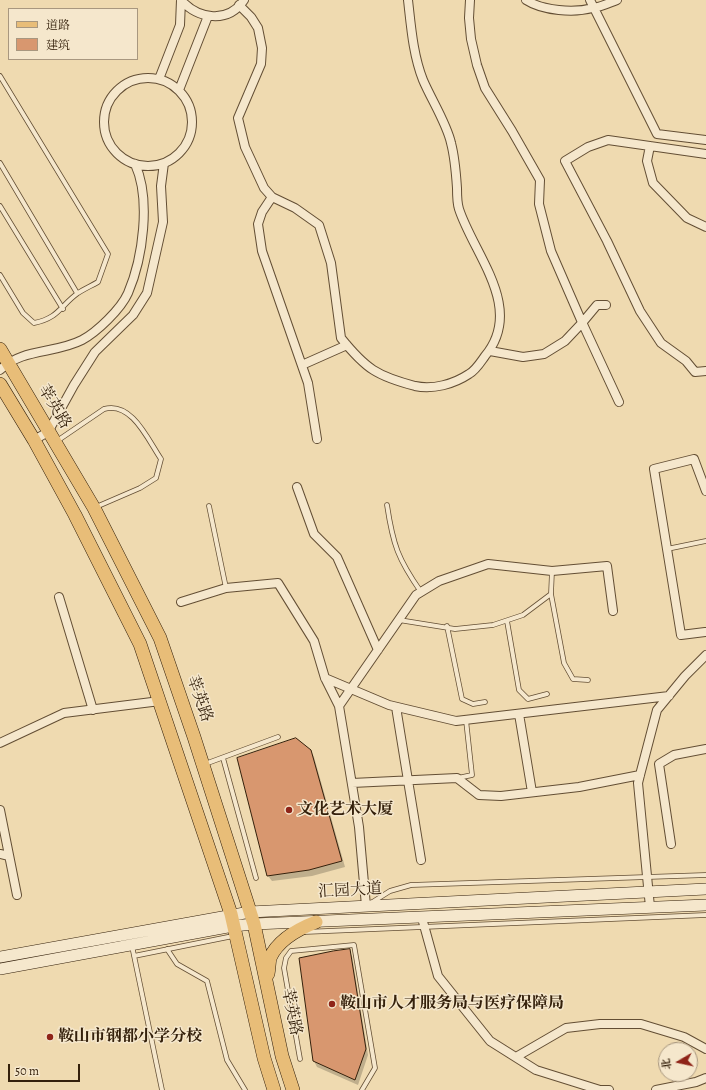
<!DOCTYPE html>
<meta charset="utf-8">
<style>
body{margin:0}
#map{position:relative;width:706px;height:1090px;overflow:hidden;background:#efdab0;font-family:Alegreya,"Noto Serif SC",serif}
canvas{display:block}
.legend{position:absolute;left:8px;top:8px;width:130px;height:52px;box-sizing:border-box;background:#f5e7cc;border:1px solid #a8977f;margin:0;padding:5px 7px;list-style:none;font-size:12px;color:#34200b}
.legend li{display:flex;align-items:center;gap:8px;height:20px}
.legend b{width:20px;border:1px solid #a8977f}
.north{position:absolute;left:658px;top:1042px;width:40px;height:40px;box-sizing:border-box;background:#f5e7cc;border:1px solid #a8977f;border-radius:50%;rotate:261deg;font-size:11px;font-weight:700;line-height:16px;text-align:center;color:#34200b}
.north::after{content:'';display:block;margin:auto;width:14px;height:18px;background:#8f2418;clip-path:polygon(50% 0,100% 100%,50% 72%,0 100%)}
.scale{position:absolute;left:8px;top:1064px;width:72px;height:18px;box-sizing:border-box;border:2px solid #34200b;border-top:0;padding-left:5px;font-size:12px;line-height:14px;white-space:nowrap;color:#34200b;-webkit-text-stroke:3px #f5e7cc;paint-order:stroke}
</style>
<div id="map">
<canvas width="706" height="1090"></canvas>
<ul class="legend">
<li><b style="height:5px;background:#e8bd78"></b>道路</li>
<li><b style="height:11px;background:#d8976f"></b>建筑</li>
</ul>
<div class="north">北</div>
<div class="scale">50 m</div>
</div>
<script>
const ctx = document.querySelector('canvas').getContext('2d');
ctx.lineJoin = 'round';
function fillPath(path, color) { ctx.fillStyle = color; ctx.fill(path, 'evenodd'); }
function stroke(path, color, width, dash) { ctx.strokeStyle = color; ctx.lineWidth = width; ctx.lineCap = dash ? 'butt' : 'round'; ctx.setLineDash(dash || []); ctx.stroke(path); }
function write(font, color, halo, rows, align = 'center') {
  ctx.font = font + ' Alegreya,"Noto Serif SC",serif'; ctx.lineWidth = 3; ctx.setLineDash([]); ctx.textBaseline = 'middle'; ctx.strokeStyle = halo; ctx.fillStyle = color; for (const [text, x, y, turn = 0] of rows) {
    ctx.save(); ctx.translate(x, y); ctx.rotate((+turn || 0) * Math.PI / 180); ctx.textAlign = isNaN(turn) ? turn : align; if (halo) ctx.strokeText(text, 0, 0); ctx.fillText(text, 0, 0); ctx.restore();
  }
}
const shadow = new Path2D(`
 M311 751 314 757 345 867 312 876 272 881 268 876Z
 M349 950 352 956 368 1055 358 1085 317 1067 314 1061Z`);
const building = new Path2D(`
 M296 738 311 750 342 861 309 870 267 876 237 758Z
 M350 949 366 1049 355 1080 313 1061 299 958 333 951Z`);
const service = new Path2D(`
 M0 76 108 254 98 282C91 286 84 289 78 293 60 306 59 318 34 323L23 313 0 275
 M0 163 77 293
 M0 206 63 309
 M57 441 104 409C132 401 148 440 161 459L156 478 140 488 96 507
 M387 505C393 545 398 559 421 592
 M209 506 226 588
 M667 549 706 541
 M552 571 551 594 564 663 573 679 588 680
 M399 620 455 629 493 625 523 615 551 594
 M507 621 519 690 528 699 547 694
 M447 626 462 699 473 704 485 702
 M223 758 256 878
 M205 764 278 737
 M458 778 472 775 466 720
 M371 903 390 891 411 885 706 875
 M304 932 706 915
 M132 946 162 1090
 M167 949 177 964 207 981 227 1060 245 1090
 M134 956 233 936
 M300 1059 284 968 286 958 291 951 354 945 375 1068 362 1090`);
const minor = new Path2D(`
 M181 0C198 19 228 24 244 0
 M470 0 469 18 471 39 477 65 485 88 512 131 540 180 539 204 551 251 581 320 619 402
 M526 0C543 11 574 13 593 8 601 7 609 3 617 0
 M590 0 657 134 706 140
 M239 5 251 17 258 28 262 48 261 64 238 118 245 147 264 188 272 197 295 208 319 225 331 263 341 338C366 369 377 376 415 386 433 390 454 384 469 374 476 370 480 363 485 356 525 308 474 255 459 209 457 203 457 195 457 188 456 173 455 158 451 143 447 124 431 99 423 80 413 55 411 26 408 0
 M104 122a44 44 0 1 1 88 0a44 44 0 1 1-88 0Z
 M159 79 180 25 181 0
 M179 90 208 16
 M650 146 647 161 653 183 687 218 706 227
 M706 154 608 140 588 147 565 161 607 241 640 311 661 343 686 361 695 372 706 371
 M272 197 262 212 258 224 262 251 308 383 317 439
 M490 351 523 357 544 354 565 341 582 323 597 305H606
 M302 365 347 345
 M0 370C22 348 55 354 82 340 97 332 121 309 128 293 143 258 151 199 135 164
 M34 440 48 432 74 385 95 352 133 315 147 293 163 222 161 186 164 163
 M297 487 314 534 337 557 378 650
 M59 597 93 710
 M181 602 226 588 278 583 314 641 325 678 339 706 359 827 366 906
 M705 632 681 635 654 469 694 459 706 491
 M325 678 389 705 456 721 669 696
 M339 706 416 595 439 581 488 564 552 571 607 566 613 611
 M396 707 421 860
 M519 714 532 792
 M0 743 64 713 160 701
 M352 783 457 778 479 795 501 796 579 787 640 775
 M0 810 17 895
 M671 844 659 764 674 755 706 749
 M0 854 9 856
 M650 907 638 783 640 775 657 710 685 676 706 655
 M422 918 438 976 490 1041 536 1070 600 1090H609
 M516 1057 566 1028 600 1024H641L684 1037 706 1049
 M656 1090 696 1082 706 1078`);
const secondary = new Path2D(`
 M0 957 250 912 706 889
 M0 969 233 926 254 924 706 905`);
const primary = new Path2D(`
 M0 349 94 508 160 638 194 737 254 924 282 1056 293 1090
 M0 384 34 440 75 515 140 644 231 914 264 1058 274 1090
 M268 974C269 969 269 963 270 958 278 940 298 929 316 922`);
const markers = [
 [289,810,4,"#8f2418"],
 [332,1004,4,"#8f2418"],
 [50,1037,4,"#8f2418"]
];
const streetNames = [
 ["莘英路",54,407,59],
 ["莘英路",199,699,71],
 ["汇园大道",350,891,-3],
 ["莘英路",291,1012,79]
];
const poiNames = [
 ["文化艺术大厦",297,810],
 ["鞍山市人才服务局与医疗保障局",340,1004],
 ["鞍山市钢都小学分校",58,1037]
];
fillPath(shadow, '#0003');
fillPath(building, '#d8976f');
stroke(building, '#34200b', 1);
stroke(service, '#634e34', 5.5);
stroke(minor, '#634e34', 10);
stroke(secondary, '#34200b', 12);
stroke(primary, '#34200b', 14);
stroke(service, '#f5e7cc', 4);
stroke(minor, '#f5e7cc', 8);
stroke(secondary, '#f5e7cc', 11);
stroke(primary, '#e8bd78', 13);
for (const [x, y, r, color] of markers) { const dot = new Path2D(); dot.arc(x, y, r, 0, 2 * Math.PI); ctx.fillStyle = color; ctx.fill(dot); stroke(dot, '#f5e7cc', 1.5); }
write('16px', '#34200b', '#f5e7cc', streetNames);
write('bold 16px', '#34200b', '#f5e7cc', poiNames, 'left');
</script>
